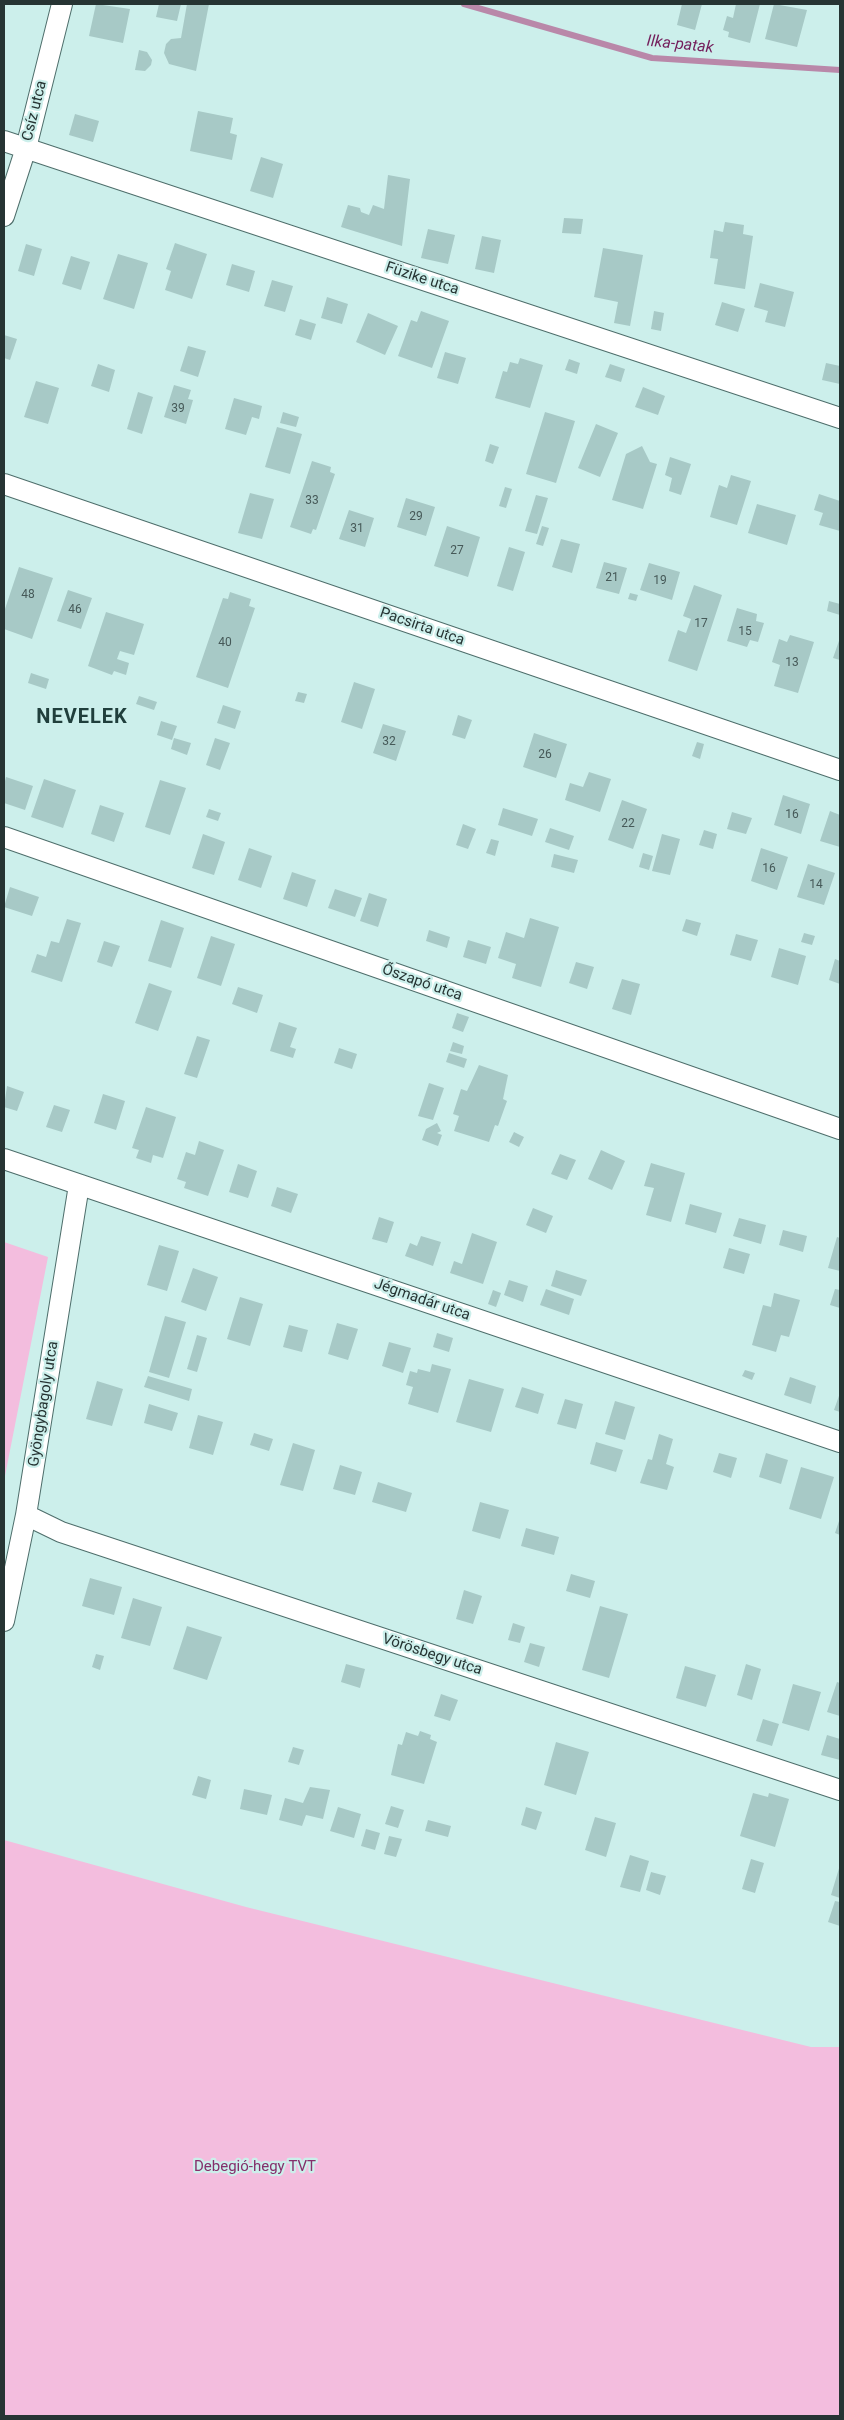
<!DOCTYPE html>
<meta charset="utf-8">
<style>
body{margin:0}
#map{position:relative;width:844px;height:2420px;overflow:hidden;background:#ccefeb;font-family:Roboto,sans-serif}
canvas{display:block}
.frame{position:absolute;inset:0;border:5px solid #263433;pointer-events:none}
</style>
<div id="map">
<canvas width="844" height="2420"></canvas>
<div class="frame"></div>
</div>
<script>
const ctx = document.querySelector('canvas').getContext('2d');
ctx.lineJoin = 'round';
function fillPath(path, color) { ctx.fillStyle = color; ctx.fill(path, 'evenodd'); }
function stroke(path, color, width, dash) { ctx.strokeStyle = color; ctx.lineWidth = width; ctx.lineCap = dash ? 'butt' : 'round'; ctx.setLineDash(dash || []); ctx.stroke(path); }
function write(font, color, halo, rows, align = 'center') {
  ctx.font = font + ' Roboto,sans-serif'; ctx.lineWidth = 4.5; ctx.setLineDash([]); ctx.textBaseline = 'middle'; ctx.strokeStyle = halo; ctx.fillStyle = color; for (const [text, x, y, turn = 0] of rows) {
    ctx.save(); ctx.translate(x, y); ctx.rotate((+turn || 0) * Math.PI / 180); ctx.textAlign = isNaN(turn) ? turn : align; if (halo) ctx.strokeText(text, 0, 0); ctx.fillText(text, 0, 0); ctx.restore();
  }
}
const green = new Path2D(`
 M4 1242 48 1257 4 1481Z
 M4 1840 246 1907 811 2047H840V2416H4Z`);
const stream = new Path2D(`
 M464 4 652 58 840 70`);
const building = new Path2D(`
 M96 4 130 9 123 43 89 36Z
 M159 4H181L177 21 156 17Z
 M187 4H209L196 71 169 64 164 53 166 44 171 39 181 38Z
 M682 4H702L695 30 677 25Z
 M736 4H760L750 43 728 37 729 32 723 30 727 16 733 18Z
 M774 4 807 10 797 47 765 39Z
 M139 50 147 52 152 60 151 65 145 71 135 70Z
 M198 111 233 118 230 133 237 135 232 160 190 151Z
 M75 114 99 121 93 142 69 135Z
 M261 157 283 164 273 198 250 191Z
 M388 175 410 179 402 246 341 227 348 205 360 208 361 212 369 215 373 205 384 209Z
 M564 218 583 219 581 234 562 233Z
 M725 222 744 225 743 234 753 236 745 289 714 284 718 259 710 258 714 230 723 232Z
 M428 229 455 235 448 264 421 258Z
 M482 236 501 240 494 273 475 269Z
 M175 243 207 254 192 299 165 290 171 271 166 269Z
 M26 244 42 249 34 276 18 271Z
 M603 248 643 255 630 326 614 323 618 302 594 297Z
 M118 254 148 263 134 309 103 299Z
 M71 256 90 262 81 290 62 284Z
 M232 264 255 271 249 292 226 285Z
 M272 280 293 286 285 312 264 306Z
 M760 283 794 292 785 327 765 322 768 311 754 307Z
 M327 297 348 304 342 324 321 318Z
 M722 302 745 309 738 332 715 325Z
 M421 311 449 321 432 368 398 356 411 320 417 322Z
 M654 311 664 313 661 331 651 329Z
 M368 313 398 326 385 355 356 342Z
 M300 319 316 324 311 340 295 335Z
 M4 335 17 339 10 360 4 358Z
 M188 346 206 351 198 377 180 371Z
 M445 352 466 358 458 384 437 378Z
 M520 358 543 365 530 408 495 398 503 371 507 372 510 362 518 364Z
 M569 359 580 363 577 374 565 370Z
 M826 363 840 366V384L822 380Z
 M98 364 115 370 109 392 91 386Z
 M610 364 625 369 621 382 605 377Z
 M36 381 59 388 48 424 24 417Z
 M174 385 191 390 188 399 193 400 186 424 164 417Z
 M643 387 665 396 658 415 635 407Z
 M138 392 153 397 142 434 127 429Z
 M234 398 262 406 259 419 252 417 246 435 225 429Z
 M283 412 299 417 296 427 280 423Z
 M545 412 575 421 556 483 526 474Z
 M596 424 618 433 600 477 578 468Z
 M277 427 302 434 290 474 265 467Z
 M490 444 499 447 493 464 485 461Z
 M642 446 650 462 657 464 643 509 612 500 626 454Z
 M670 457 691 464 681 495 669 491 672 478 665 475Z
 M312 461 331 467 330 472 335 474 316 530 313 529 311 534 290 527Z
 M731 475 751 481 737 525 710 517 719 485 727 488Z
 M505 487 512 489 506 508 499 506Z
 M250 493 274 499 262 539 238 533Z
 M819 494 840 501V531L819 525 823 513 814 510Z
 M536 495 548 498 537 534 525 531Z
 M406 498 435 507 426 536 397 527Z
 M757 504 796 515 787 545 748 533Z
 M349 510 374 518 365 547 339 539Z
 M447 526 480 537 468 577 434 566Z
 M542 526 549 528 543 546 536 544Z
 M561 539 580 544 572 573 552 567Z
 M509 547 525 552 513 591 497 586Z
 M604 562 627 568 619 594 596 588Z
 M649 563 680 572 672 600 640 590Z
 M19 567 53 578 32 639 4 629V612Z
 M694 585 722 595 697 671 668 661 678 630 686 633 691 619 683 616Z
 M68 590 92 598 81 629 57 621Z
 M230 592 251 599 249 606 255 608 228 688 196 677 223 598 228 599Z
 M630 593 638 595 636 601 628 599Z
 M829 601 840 604V615L827 611Z
 M737 608 757 614 756 621 764 623 758 642 750 640 747 647 727 641Z
 M106 612 144 624 134 655 120 651 117 659 129 663 126 675 114 671 112 675 88 666Z
 M790 635 814 642 798 693 774 686 780 665 772 662 779 639 787 642Z
 M840 638V660L833 658Z
 M31 673 49 679 46 689 28 683Z
 M354 682 375 689 362 729 341 722Z
 M298 692 307 694 304 703 295 701Z
 M139 696 157 702 154 710 136 704Z
 M223 705 241 711 235 729 217 723Z
 M458 715 472 720 465 739 452 735Z
 M161 721 177 726 172 740 157 735Z
 M383 724 406 731 396 761 373 753Z
 M534 733 567 744 556 778 523 767Z
 M174 738 191 743 187 755 171 749Z
 M215 738 230 743 220 770 206 765Z
 M697 742 704 744 700 759 692 756Z
 M589 772 611 779 600 812 565 800 570 783 583 787Z
 M6 777 33 786 25 810 4 803V785Z
 M44 779 76 790 63 828 31 817Z
 M160 780 186 788 170 835 145 827Z
 M783 795 810 804 801 834 774 825Z
 M622 800 647 809 633 849 608 840Z
 M100 805 124 813 114 842 91 834Z
 M503 808 538 819 532 836 498 825Z
 M209 809 221 813 218 821 206 817Z
 M830 811 840 815V847L820 841Z
 M732 812 752 818 746 834 727 829Z
 M463 824 476 829 468 849 456 845Z
 M550 828 574 836 569 850 545 842Z
 M704 830 717 834 713 849 699 845Z
 M203 834 225 842 214 875 192 868Z
 M662 834 680 839 670 875 652 871Z
 M491 839 499 841 495 856 486 853Z
 M249 848 272 856 261 888 238 880Z
 M761 848 788 857 777 890 751 881Z
 M643 853 653 856 649 870 639 867Z
 M554 854 578 860 574 873 551 867Z
 M808 864 835 873 824 905 797 897Z
 M292 872 316 880 307 907 283 899Z
 M10 887 39 897 32 916 4 907Z
 M335 889 362 898 355 917 328 908Z
 M369 893 387 899 378 927 360 921Z
 M530 918 559 927 541 987 512 978 516 964 498 958 506 932 524 938Z
 M67 919 81 923 62 982 31 972 37 954 46 957 51 941 59 943Z
 M686 919 701 923 697 936 682 931Z
 M161 920 184 928 171 968 148 961Z
 M429 930 450 937 447 948 426 941Z
 M804 933 815 936 812 945 801 942Z
 M736 934 758 940 751 961 730 955Z
 M211 936 235 944 221 986 197 978Z
 M468 940 491 947 486 964 463 957Z
 M104 941 120 946 112 967 97 962Z
 M779 948 806 956 798 985 771 977Z
 M835 959 840 961V984L829 980Z
 M576 962 594 967 587 989 569 983Z
 M622 979 640 984 631 1015 612 1009Z
 M149 983 172 991 158 1031 135 1023Z
 M238 987 263 995 257 1013 232 1004Z
 M457 1013 469 1017 463 1032 452 1028Z
 M279 1022 297 1028 290 1047 296 1049 293 1058 270 1051Z
 M197 1036 210 1040 197 1078 184 1074Z
 M453 1042 464 1046 462 1054 450 1051Z
 M339 1048 357 1054 352 1069 334 1063Z
 M449 1053 467 1059 464 1068 446 1062Z
 M479 1065 508 1075 503 1099 507 1101 498 1126 495 1125 489 1142 454 1131 459 1116 453 1114 461 1089 467 1091Z
 M429 1083 444 1088 433 1120 418 1116Z
 M7 1086 24 1092 17 1111 4 1107Z
 M103 1094 125 1101 116 1130 94 1123Z
 M54 1105 70 1110 62 1132 46 1127Z
 M146 1107 176 1117 163 1158 153 1155 151 1163 136 1158 139 1150 132 1148Z
 M437 1123 441 1131 437 1133 442 1135 438 1146 422 1140 426 1129Z
 M514 1132 524 1137 519 1147 509 1142Z
 M199 1141 224 1150 208 1196 184 1188 186 1182 177 1179 186 1152 195 1155Z
 M601 1150 625 1161 612 1190 588 1179Z
 M560 1154 576 1160 567 1180 551 1174Z
 M651 1163 685 1173 671 1222 646 1215 654 1188 644 1186Z
 M238 1164 257 1171 248 1198 229 1192Z
 M277 1187 298 1194 291 1213 271 1206Z
 M690 1204 722 1213 716 1233 685 1224Z
 M533 1208 553 1216 546 1233 526 1225Z
 M379 1217 394 1222 387 1243 372 1239Z
 M739 1218 766 1225 761 1244 733 1236Z
 M783 1230 807 1236 803 1252 779 1245Z
 M472 1233 497 1242 483 1284 450 1273 454 1261 462 1264Z
 M421 1236 441 1242 433 1266 405 1256 410 1243 417 1246Z
 M837 1237 840 1238V1271L828 1268Z
 M159 1245 179 1251 167 1291 147 1285Z
 M729 1248 750 1254 744 1274 723 1268Z
 M193 1268 218 1277 206 1311 181 1302Z
 M556 1270 587 1280 581 1296 551 1286Z
 M509 1280 528 1286 523 1302 504 1295Z
 M546 1289 574 1299 569 1315 540 1305Z
 M835 1289 840 1290V1308L830 1305Z
 M493 1290 501 1293 496 1307 488 1304Z
 M774 1293 800 1300 789 1337 781 1335 776 1352 752 1345 763 1305 771 1307Z
 M240 1297 263 1304 250 1346 227 1339Z
 M165 1316 186 1322 169 1378 149 1372Z
 M337 1323 358 1329 348 1360 328 1354Z
 M289 1325 308 1330 302 1352 283 1347Z
 M437 1333 453 1338 449 1352 433 1347Z
 M197 1335 207 1338 197 1372 187 1369Z
 M389 1342 411 1348 403 1373 382 1366Z
 M432 1364 451 1369 438 1413 408 1404 413 1387 406 1385 410 1371 417 1373 418 1369 430 1372Z
 M745 1370 755 1373 752 1380 742 1376Z
 M148 1376 192 1389 189 1401 144 1387Z
 M790 1377 816 1386 811 1404 784 1395Z
 M469 1379 504 1389 491 1432 456 1422Z
 M97 1381 123 1389 112 1426 86 1419Z
 M522 1387 544 1394 538 1414 515 1407Z
 M840 1393V1412L834 1410Z
 M565 1399 583 1404 576 1429 557 1424Z
 M615 1401 635 1407 625 1440 605 1434Z
 M149 1404 178 1413 172 1431 144 1423Z
 M198 1415 223 1422 213 1455 189 1448Z
 M254 1433 273 1439 269 1451 250 1445Z
 M659 1434 673 1439 666 1464 674 1467 667 1490 640 1483 648 1459 652 1460Z
 M596 1442 623 1450 616 1472 590 1464Z
 M293 1443 315 1450 303 1491 280 1485Z
 M719 1453 737 1458 731 1478 713 1472Z
 M766 1453 788 1460 781 1484 759 1477Z
 M340 1465 362 1472 355 1495 333 1489Z
 M801 1467 834 1477 821 1519 789 1509Z
 M378 1482 412 1493 406 1512 372 1502Z
 M480 1502 509 1510 500 1539 472 1531Z
 M840 1518V1535L835 1533Z
 M526 1528 559 1537 554 1555 521 1546Z
 M571 1574 595 1581 590 1598 566 1591Z
 M90 1578 122 1587 114 1615 82 1606Z
 M464 1590 482 1596 473 1624 456 1619Z
 M133 1598 162 1607 150 1646 121 1638Z
 M600 1606 628 1614 609 1678 582 1670Z
 M513 1623 525 1627 520 1643 508 1640Z
 M187 1626 222 1637 207 1680 173 1669Z
 M530 1643 545 1647 539 1667 524 1662Z
 M96 1654 104 1656 100 1670 92 1667Z
 M346 1664 365 1669 360 1688 341 1682Z
 M746 1664 761 1669 752 1700 737 1695Z
 M685 1666 716 1675 706 1707 676 1698Z
 M837 1682 840 1683V1716L827 1712Z
 M793 1684 821 1692 809 1731 782 1723Z
 M441 1694 458 1700 450 1721 434 1716Z
 M763 1719 779 1724 772 1746 756 1741Z
 M420 1731 431 1735 430 1739 437 1742 424 1784 391 1775 398 1744 402 1745 406 1732 418 1736Z
 M827 1735 840 1739V1760L821 1755Z
 M556 1742 589 1752 576 1795 544 1785Z
 M293 1747 304 1750 299 1765 288 1762Z
 M198 1776 211 1780 206 1799 192 1795Z
 M310 1787 330 1790 323 1819 306 1815 302 1826 279 1820 285 1798 303 1803Z
 M244 1789 272 1795 267 1815 240 1809Z
 M753 1793 768 1797 769 1793 789 1799 775 1847 740 1836Z
 M391 1806 404 1810 398 1828 385 1824Z
 M338 1807 361 1814 354 1838 330 1831Z
 M526 1807 542 1812 536 1830 521 1825Z
 M595 1817 616 1823 606 1857 585 1850Z
 M428 1820 451 1826 448 1837 425 1831Z
 M366 1829 380 1833 375 1850 361 1846Z
 M389 1836 402 1839 396 1857 384 1854Z
 M630 1855 649 1861 640 1892 620 1887Z
 M751 1859 764 1863 755 1893 742 1889Z
 M840 1865V1898L831 1895Z
 M651 1872 666 1876 660 1895 646 1890Z
 M835 1901 840 1902V1926L828 1922Z`);
const minor = new Path2D(`
 M4 141 840 418
 M4 216 26 148 62 4
 M4 484 840 770
 M4 837 840 1129
 M4 1159 840 1442
 M26 1515 61 1532 840 1790
 M4 1621 26 1515 79 1185`);
const numberNames = [
 ["39",178,409],
 ["33",312,501],
 ["29",416,517],
 ["31",357,529],
 ["27",457,551],
 ["21",612,578],
 ["19",660,581],
 ["48",28,595],
 ["46",75,610],
 ["17",701,624],
 ["15",745,632],
 ["40",225,643],
 ["13",792,663],
 ["32",389,742],
 ["26",545,755],
 ["16",792,815],
 ["22",628,824],
 ["16",769,869],
 ["14",816,885]
];
const streetNames = [
 ["Csíz utca",35,111,-76],
 ["Füzike utca",422,279,18],
 ["Pacsirta utca",422,627,19],
 ["Őszapó utca",422,983,19],
 ["Jégmadár utca",422,1300,19],
 ["Gyöngybagoly utca",44,1404,-81],
 ["Vörösbegy utca",432,1655,18]
];
const parkNames = [
 ["Debegió-hegy TVT",255,2167]
];
const waterNames = [
 ["Ilka-patak",680,45,6]
];
const districtNames = [
 ["NEVELEK",82,718]
];
fillPath(green, '#f3bdde');
stroke(stream, '#b988a9', 6);
fillPath(building, '#a7c9c6');
stroke(minor, '#4e6e6b', 22);
stroke(minor, '#fff', 20);
write('12px', '#465958', null, numberNames);
write('15px', '#263433', '#ccefeb', streetNames);
write('15px', '#852f6b', '#ccefeb', parkNames);
write('italic 16px', '#731d5b', '#ccefeb', waterNames);
ctx.letterSpacing = '1px';
write('bold 20px', '#203f3c', '#ccefeb', districtNames);
ctx.letterSpacing = '0px';
</script>
